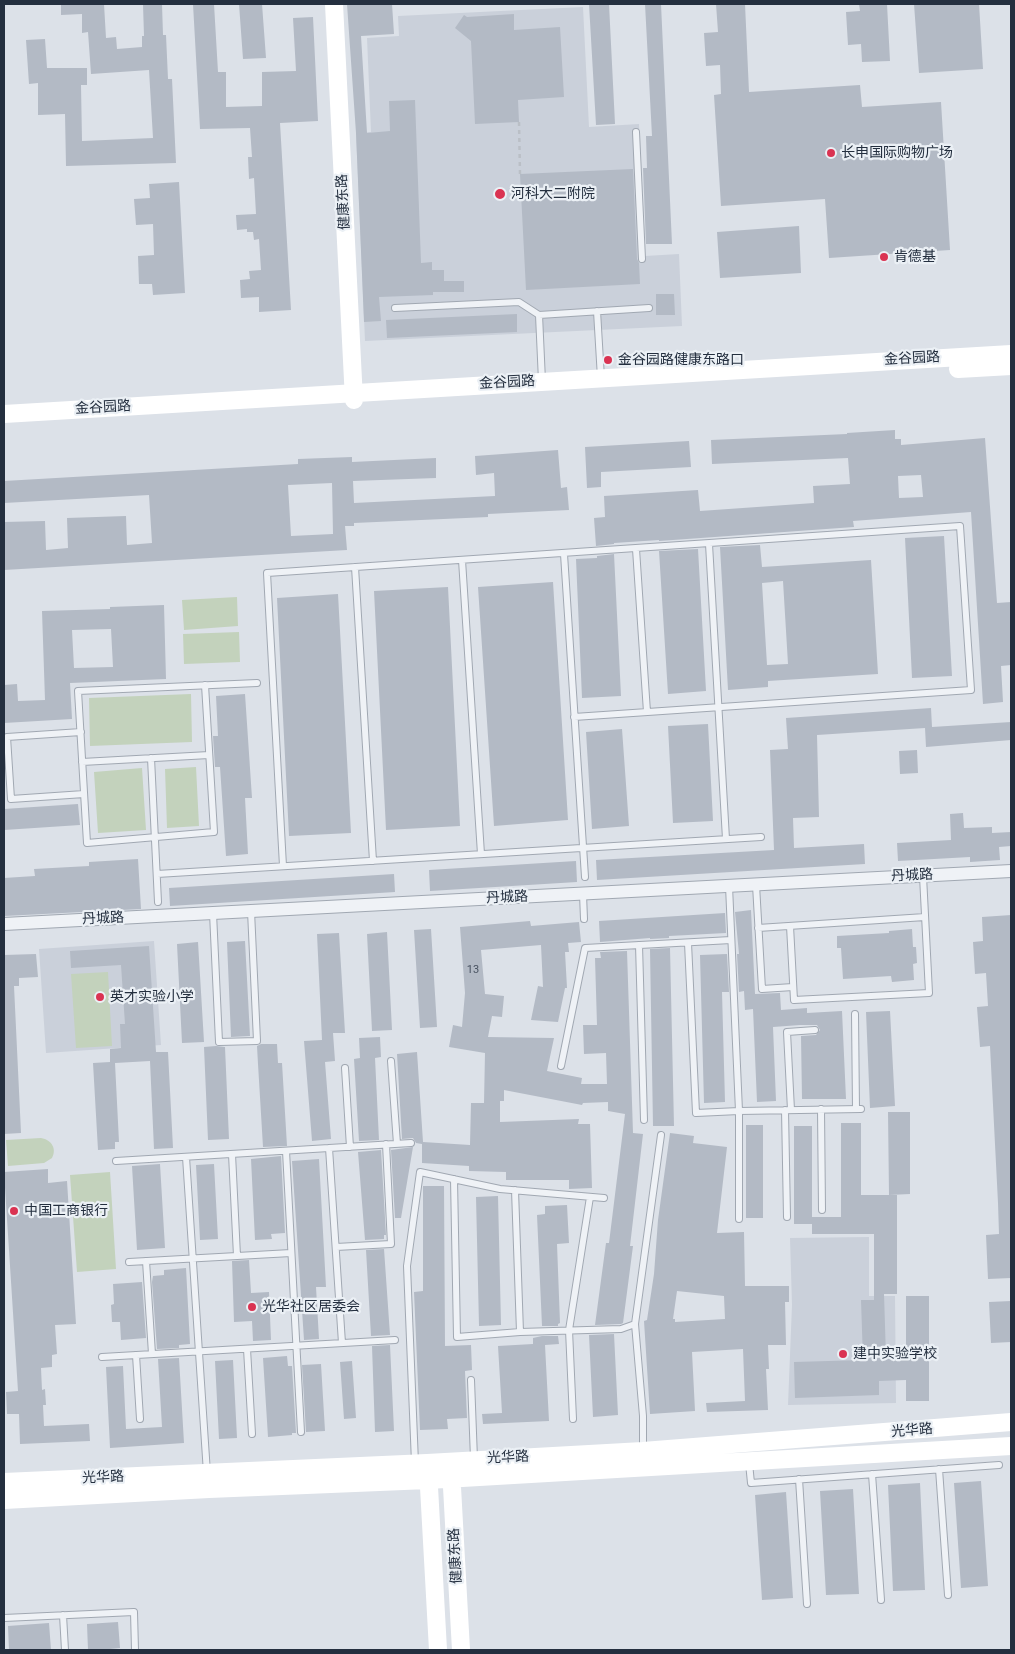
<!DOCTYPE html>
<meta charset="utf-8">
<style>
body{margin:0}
#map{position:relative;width:1015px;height:1654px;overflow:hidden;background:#dce1e8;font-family:Roboto,sans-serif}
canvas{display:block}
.frame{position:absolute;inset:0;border:5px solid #242f3f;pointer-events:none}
</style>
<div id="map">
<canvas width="1015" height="1654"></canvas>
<div class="frame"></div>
</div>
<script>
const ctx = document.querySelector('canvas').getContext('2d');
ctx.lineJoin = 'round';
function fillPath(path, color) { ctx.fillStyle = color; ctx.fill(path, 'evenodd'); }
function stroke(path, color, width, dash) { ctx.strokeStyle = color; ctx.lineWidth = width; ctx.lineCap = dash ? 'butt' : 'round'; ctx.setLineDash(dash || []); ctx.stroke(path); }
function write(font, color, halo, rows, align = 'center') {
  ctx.font = font + ' Roboto,"Noto Sans SC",sans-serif'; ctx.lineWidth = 4.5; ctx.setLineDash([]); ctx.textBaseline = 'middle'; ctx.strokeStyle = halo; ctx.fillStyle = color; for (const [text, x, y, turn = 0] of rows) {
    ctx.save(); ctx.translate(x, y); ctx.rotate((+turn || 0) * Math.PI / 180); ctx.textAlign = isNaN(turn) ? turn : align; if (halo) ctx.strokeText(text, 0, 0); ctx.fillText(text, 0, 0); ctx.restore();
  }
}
const built = new Path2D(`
 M583 7 589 127 639 124 645 256 679 254 682 326 365 341 356 133 371 132 367 38 399 36 398 16Z
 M154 941 161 1045 46 1053 39 949Z
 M869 1237V1296H895L896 1403 788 1405 792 1305 790 1238Z`);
const green = new Path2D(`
 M237 597 238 626 184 630 182 600Z
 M239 632 240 662 184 664 183 634Z
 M191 694 192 742 90 746 89 698Z
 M196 767 199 826 167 828 165 769Z
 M142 768 146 830 98 833 94 772Z
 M108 972 112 1046 76 1048 71 974Z
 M41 1138C52 1140 57 1149 52 1158L44 1163 8 1166 6 1140Z
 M110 1172 116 1269 77 1272 70 1175Z`);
const building = new Path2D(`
 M61 4H104L106 38 116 37 117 49 142 47V36H144L143 4H162L163 35H166L168 79H172L176 163 66 166 65 114 38 115V83L29 84 26 40 45 39 47 68H87V85H81L82 141 153 138 149 70 91 74 88 32 82 33V14L61 15Z
 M193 4H214L218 72H226V107L262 106V72L296 71 293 18 313 17 318 121 280 123 291 310 259 312V297L241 298 240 280 250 279 249 271 261 270 259 239 254 240 253 232H247V229L237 230 236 215 256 214 254 178 249 179 248 157H252L250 128 200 129Z
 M239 4H262L266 58 243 59Z
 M347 4H392L394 34 361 36 367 133 390 131 389 101 415 100 421 263 432 262V270H444V281H464V292H433V295L379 297 381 321 364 322 356 133Z
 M589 4H609L615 124 596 125Z
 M645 4H661L672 244H646L643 168H647L646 136H652Z
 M716 4H745L749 92 860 85 862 107 941 102 950 250 829 258 825 199 721 206 714 95 721 94 720 65 706 66 704 33 718 32Z
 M859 4H887L890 61 862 62 861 44 848 45 846 12 860 11Z
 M914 4H979L983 69 919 73Z
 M514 14V30L560 27 564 97 518 100 519 122 475 124 471 41 455 28 464 15 467 17Z
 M633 169 637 259 639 263 640 284 526 290 520 174Z
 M179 182 185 293 153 295 152 284H139L138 256 154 255 153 224 136 225 134 199 150 198 149 184Z
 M799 226 801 273 720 278 717 232Z
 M656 294H674L675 315H656Z
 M517 314V332L387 338 386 320Z
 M895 430V439H901V445L985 438 997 603 1011 602V614H1010L1011 665 1001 666 1003 702 983 704 971 512 853 521 854 527 659 541V540L614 543V544L596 546 594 518 605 517 604 496 698 490 700 511 814 503 813 486 850 484 848 458 712 464 711 440 847 434V433ZM921 475 923 497 899 498 898 476Z
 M689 441 691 467 601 472V487L587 488 585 447Z
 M558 450 561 488 567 487 569 510 488 514V517L354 523V526H345L347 550 4 570V522L45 521 46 550 68 548 67 518 126 516 127 545 152 543 149 495 4 503V481L298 464V459L352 457V462L436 458V478L353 481 354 503 495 496 494 473 476 475 475 456ZM332 483 333 534 291 536 288 485Z
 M944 536 952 676 912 678 905 538Z
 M760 545 762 567 871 560 878 674 768 681V687L728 690 720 547ZM783 581 788 664 767 665 762 583Z
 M698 549 706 691 668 694 659 551Z
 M614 554 621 696 582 698 576 559 597 558V556Z
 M553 582 568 820 494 826 478 587Z
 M448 587 460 826 386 830 374 591Z
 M338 594 351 833 289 836 277 598Z
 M164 605 166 679 70 683 72 719 4 723V685L17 684 18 701 45 700 42 611 110 609V607ZM111 629 113 667 74 668 72 630Z
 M245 694 252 798H245L248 854 226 856 220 767H215L213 736H218L216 696Z
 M931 708 932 727 1011 722V740L926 747 925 728 817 735 819 817 793 818 794 848 864 844 865 864 597 880 596 860 774 850 770 750 788 749 786 718Z
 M708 724 713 821 673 823 668 726Z
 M622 729 629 826 592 829 586 732Z
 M917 750 918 773 900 774 899 751Z
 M78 804 80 825 4 830V809Z
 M963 813 964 828 992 827V833L1011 832V846L999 847 1000 860 970 862V857L898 861 897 843 951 840 950 814Z
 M138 859 141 909 4 916V878L35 876 34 869 89 866V862Z
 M576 861 577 882 430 891 429 870Z
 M394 874 395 892 170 906 169 888Z
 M751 910 755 994 780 993 781 1010 807 1008V1013L842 1011 846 1099H802L801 1036 816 1035 820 1030 817 1025H800L773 1027 776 1101 757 1102 753 1009 745 1010 744 991 739 992 737 954H739L735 912Z
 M725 913 726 933 669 936V938L650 939V938L600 942 599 921Z
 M1011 915V1278L988 1279 986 1235 999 1234 998 1203 990 1046 980 1047 977 1007 988 1006 986 973 975 974 973 942 983 941 982 917Z
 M530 921 531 926 579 922 581 942 568 943 569 952H565L567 988H565L558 1022 531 1020 538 986 543 987 541 945 481 950 485 994 504 996 502 1017 492 1016 488 1037 554 1038 547 1071 582 1078 581 1084H607L606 1053 584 1054 583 1025H597L595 958H601L600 952 627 951 633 1133 643 1134 630 1246H633L623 1323 621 1324 595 1325 606 1243H609L625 1114 608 1111V1102L583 1103 582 1105 504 1090V1101H500V1122L579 1119 578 1124H590L592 1188 569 1189V1180H506V1172L469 1171V1166L422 1163V1144L416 1143 413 1138 402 1139 397 1054 417 1052 423 1142 470 1145 471 1103H484L485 1053 449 1047 453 1025 462 1027 465 993 460 927Z
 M431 929 437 1027 420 1028 414 930Z
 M912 929 913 947H916L917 963 913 964 914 980 892 982 891 976 843 979 841 948H837V936L889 933V931Z
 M387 932 392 1030 372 1031 367 934Z
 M339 933 345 1033H333L335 1061 325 1062 331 1139 312 1141 304 1041 322 1040 317 934Z
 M245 941 250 1036 231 1037 227 942Z
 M198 942 204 1042 182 1043 177 944Z
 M149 946 156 1052H168L173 1148 154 1149 150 1061 115 1063 119 1142H115V1149L98 1150 93 1063 110 1062V1049L121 1048 120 1024H125L121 965 71 968 70 951Z
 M670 948 674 1126H653L650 949Z
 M36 954 38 977 19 978V986H14L21 1133 4 1134V955Z
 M727 954 729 992H722L725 1102 704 1103 700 955Z
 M890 1011 895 1106 870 1108 866 1012Z
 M380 1037 381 1057 375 1058 379 1140 359 1141 354 1059 360 1058 359 1038Z
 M261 1044H277L278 1063H282L287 1146 263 1147 258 1064 257 1046Z
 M216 1046 225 1047 229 1139 208 1140 204 1047Z
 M888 1112H910V1194L889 1195Z
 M841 1123H861V1195H897V1294H884L886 1357H906V1296H929V1401H906V1380L879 1381V1395L795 1398 794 1362 863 1360 861 1300H874V1234H812V1224H794V1126H812V1217H841Z
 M746 1125H763V1218H746Z
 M670 1133 694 1136 693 1143 727 1147 717 1233 744 1232 745 1286H789V1302H785L786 1345H768L769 1369H766L768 1410 707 1412 706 1403 745 1401 743 1349 692 1352 695 1411 650 1414 644 1321 647 1320 654 1274 658 1220ZM677 1291 724 1296 725 1319 675 1322V1319H673Z
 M413 1147 401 1218H395L391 1150Z
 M381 1150 386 1235H384V1239L365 1240 358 1152Z
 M281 1156 285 1233 271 1234 272 1239 255 1240 251 1159Z
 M319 1159 326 1287H316L319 1339 304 1340 292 1161Z
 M160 1164 165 1248 137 1250 132 1166Z
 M214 1164 218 1239 200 1240 196 1165Z
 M48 1169V1183L67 1181 76 1324 55 1325 57 1354 52 1355V1367L41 1368 42 1390 45 1389 46 1405H43L44 1426 89 1424 90 1441 20 1444 19 1414H7L6 1392 18 1391 4 1172Z
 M423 1186H444L445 1346 471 1345 472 1370 465 1371 467 1418 447 1419 448 1429 420 1430 414 1292 423 1291Z
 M498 1196 501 1325 479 1326 476 1197Z
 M567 1205 569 1243 557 1244 560 1323 558 1324V1326H542L537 1215 545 1214V1206Z
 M384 1249 390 1335 371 1336 366 1250Z
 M249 1260 251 1293 269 1292 271 1340 253 1341 252 1321 234 1322 232 1261Z
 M186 1268 190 1344 179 1345V1348L157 1349 152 1282 153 1276 164 1275V1270Z
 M142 1282 146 1338 121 1340 120 1322H112L111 1305 114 1304 113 1284Z
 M1011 1301V1342L991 1343 989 1302Z
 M614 1334 618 1415 593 1417 589 1335Z
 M542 1336H558L559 1344 545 1345 549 1421 483 1424 482 1414 502 1413 498 1346 533 1344V1338Z
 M390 1345 394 1431 375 1432 372 1346Z
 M287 1356 288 1366H292L296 1433H292V1435L268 1437 263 1358Z
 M179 1358 184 1443 110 1448 106 1367 123 1366 126 1429 162 1427 158 1359Z
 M233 1360 237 1438 219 1439 215 1361Z
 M352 1361 356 1418 344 1419 340 1362Z
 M321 1364 325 1431 306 1432 302 1365Z
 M981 1481 988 1586 961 1588 954 1483Z
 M920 1483 925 1590 893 1591 888 1485Z
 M853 1489 859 1594 826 1595 820 1491Z
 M786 1492 793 1598 762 1600 755 1495Z
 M118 1622 120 1648 110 1649V1650H88L87 1624Z
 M49 1623 51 1650H9L8 1626Z`);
const path = new Path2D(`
 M519 122 520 174`);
const lane = new Path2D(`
 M636 132 642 259
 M395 308 519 302 539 315 649 308
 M597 311 601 378
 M539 315 542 381
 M709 544 726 839
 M636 549 647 712
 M564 554 585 877
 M462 560 481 854
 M355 567 373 861
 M205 685 214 832 87 843 78 691 257 683
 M81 732 7 737 11 799 84 794
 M151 758 158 902
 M82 762 209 755
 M283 866 267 573 960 526 971 690 574 717
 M157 874 761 837
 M756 885 762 989 793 987
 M729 886 739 1111 861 1109
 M583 894 584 919
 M213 913 219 1042 257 1041 251 911
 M790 926 794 1000 929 993 923 876
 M758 928 925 917
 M688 943 696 1113 739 1111V1219
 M639 945 644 1120
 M855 1014 856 1109
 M391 1061 397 1144
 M561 1066 585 948 731 940
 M345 1068 350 1147
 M821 1109 822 1210
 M785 1110 787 1217
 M791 1110 787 1032 815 1030
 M329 1148 342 1343
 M286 1151 301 1432
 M232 1154 237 1256
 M186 1157 207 1473
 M116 1161 411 1143
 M454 1179 457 1337 520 1332 621 1329 635 1324
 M515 1190 520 1332
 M336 1247 391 1244 386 1144
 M146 1261 152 1354
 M129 1262 291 1253
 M247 1349 252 1434
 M136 1355 140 1419
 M102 1357 395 1340
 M471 1380 474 1459
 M573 1419 569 1330 590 1197
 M643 1449V1416L635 1324 661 1135
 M415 1463 407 1266 420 1172 500 1189 604 1198
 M749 1463 751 1483 999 1465
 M939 1469 948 1595
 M872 1474 881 1600
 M799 1479 807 1604
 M63 1615 65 1650
 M4 1618 134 1612 135 1650`);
const street = new Path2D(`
 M4 924 1011 871`);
const secondary = new Path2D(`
 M334 4 354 400
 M958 369 1011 366
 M4 414 1011 354
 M428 1469 438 1650
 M451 1469 461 1650
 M4 1482 427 1463 643 1451 1011 1422
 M4 1500 209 1489 428 1480 1011 1446`);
const markers = [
 [831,153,5,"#da3352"],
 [500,194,6,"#da3352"],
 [884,257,5,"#da3352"],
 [608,360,5,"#da3352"],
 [100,997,5,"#da3352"],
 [14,1211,5,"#da3352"],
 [252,1307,5,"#da3352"],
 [843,1354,5,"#da3352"]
];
const numberNames = [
 ["13",473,970]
];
const poiNames = [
 ["长申国际购物广场",841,153],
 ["河科大二附院",511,194],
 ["肯德基",894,257],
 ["金谷园路健康东路口",618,360],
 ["英才实验小学",110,997],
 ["中国工商银行",24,1211],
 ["光华社区居委会",262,1307],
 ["建中实验学校",853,1354]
];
const streetNames = [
 ["健康东路",344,202,-93],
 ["金谷园路",912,359,-3],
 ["金谷园路",507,383,-3],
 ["金谷园路",103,408,-3],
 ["丹城路",912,876,-3],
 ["丹城路",507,898,-3],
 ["丹城路",103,919,-3],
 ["光华路",912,1431,-5],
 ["光华路",508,1458,-3],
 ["光华路",103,1478,-3],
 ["健康东路",456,1556,-93]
];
fillPath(built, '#cad0da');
fillPath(green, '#c3d2bc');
fillPath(building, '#b3bac5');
stroke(lane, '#a1a8b2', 8);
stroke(street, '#a1a8b2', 14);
stroke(path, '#babfc6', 2.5, [4, 4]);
stroke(lane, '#eff2f6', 6);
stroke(street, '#eff2f6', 12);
stroke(secondary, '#fff', 18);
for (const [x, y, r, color] of markers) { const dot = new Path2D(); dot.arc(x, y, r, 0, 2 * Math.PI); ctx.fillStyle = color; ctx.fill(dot); stroke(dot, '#ebf0f5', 2); }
write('11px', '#485260', null, numberNames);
write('14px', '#242f3f', '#ebf0f5', poiNames, 'left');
write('14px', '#242f3f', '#ebf0f5', streetNames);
</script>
